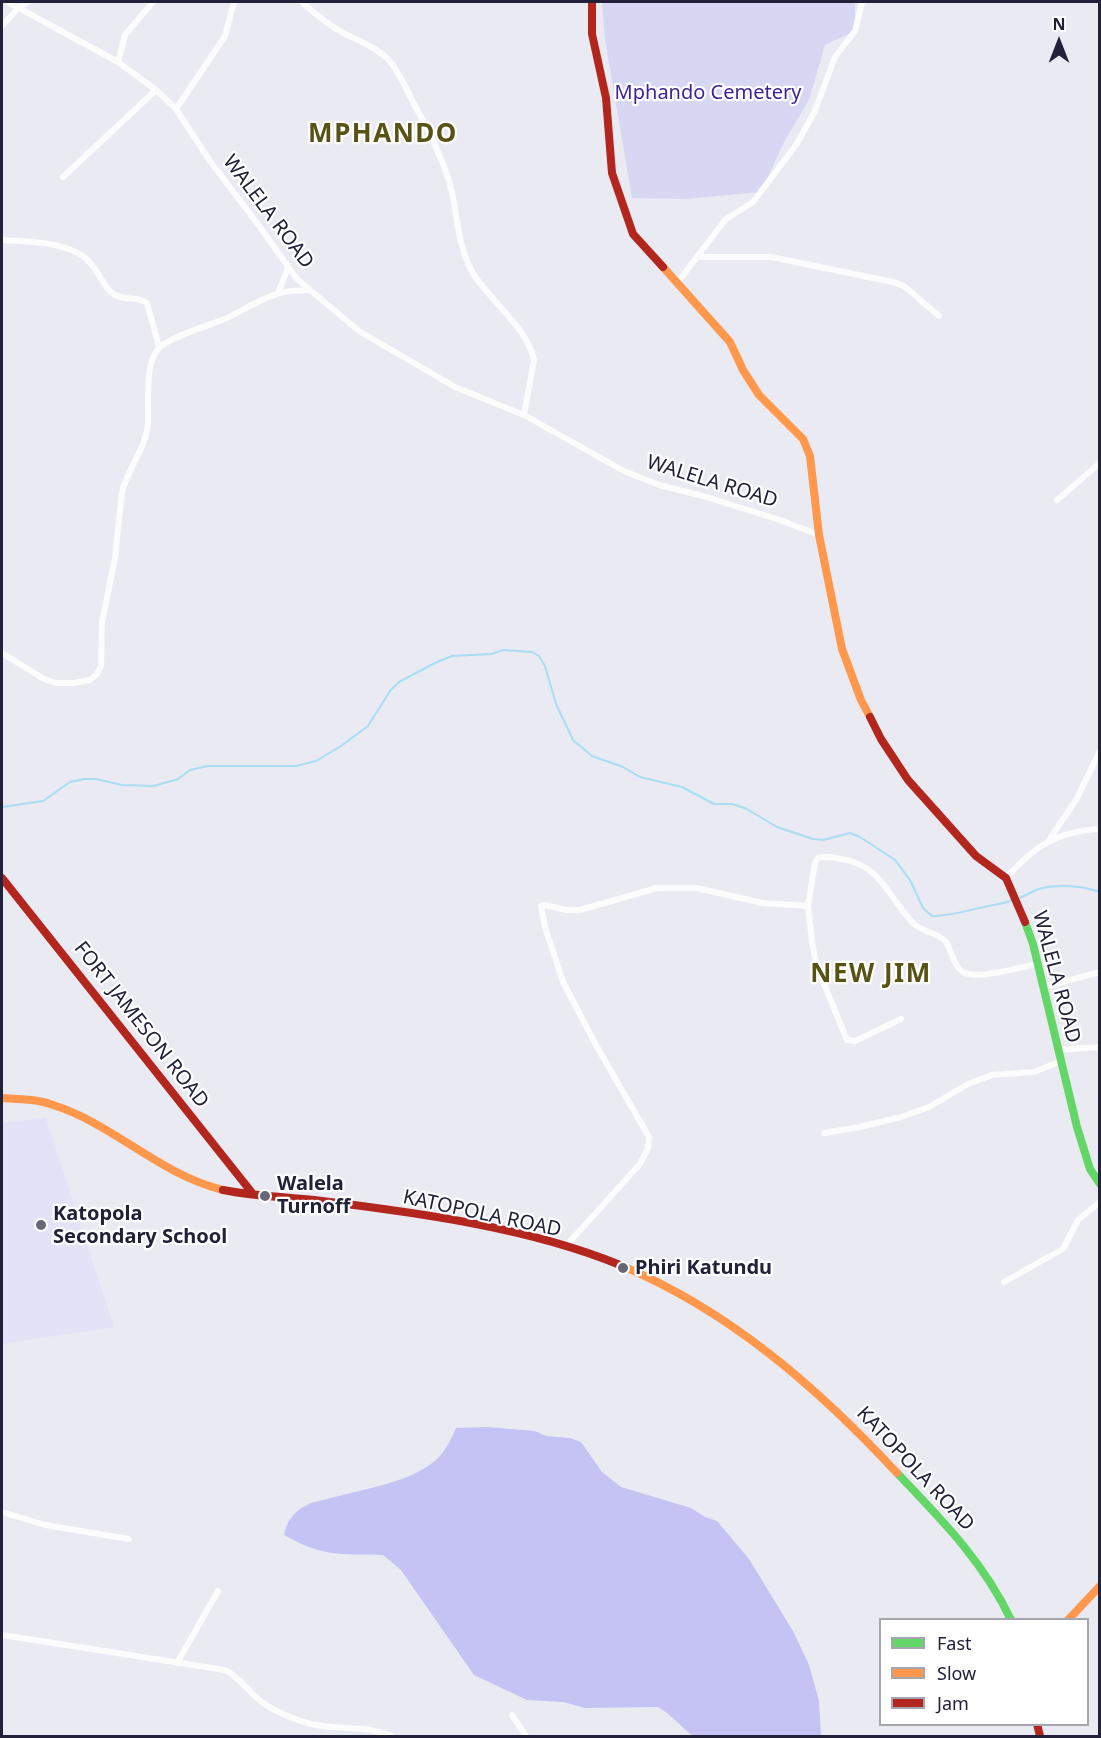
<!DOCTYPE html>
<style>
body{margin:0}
#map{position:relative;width:1101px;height:1738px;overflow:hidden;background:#eaeaf2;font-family:"Noto Sans",sans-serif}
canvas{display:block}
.frame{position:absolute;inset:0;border:3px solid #212139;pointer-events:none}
.legend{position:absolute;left:879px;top:1618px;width:210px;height:108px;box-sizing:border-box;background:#fff;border:2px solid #a6a6b0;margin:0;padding:8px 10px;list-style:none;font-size:18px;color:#212139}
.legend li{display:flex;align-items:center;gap:12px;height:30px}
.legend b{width:30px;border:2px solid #a6a6b0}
.north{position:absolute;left:1029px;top:12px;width:60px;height:60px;-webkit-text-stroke:4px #fff;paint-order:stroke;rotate:0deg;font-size:16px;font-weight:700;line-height:24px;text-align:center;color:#212139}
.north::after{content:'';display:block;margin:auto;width:21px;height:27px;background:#212139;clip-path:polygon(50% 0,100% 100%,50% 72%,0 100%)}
</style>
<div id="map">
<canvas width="1101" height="1738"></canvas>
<div class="frame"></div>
<ul class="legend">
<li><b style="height:8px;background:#63d668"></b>Fast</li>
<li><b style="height:8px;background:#ff974d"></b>Slow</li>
<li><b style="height:8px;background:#b3261e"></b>Jam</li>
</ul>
<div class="north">N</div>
</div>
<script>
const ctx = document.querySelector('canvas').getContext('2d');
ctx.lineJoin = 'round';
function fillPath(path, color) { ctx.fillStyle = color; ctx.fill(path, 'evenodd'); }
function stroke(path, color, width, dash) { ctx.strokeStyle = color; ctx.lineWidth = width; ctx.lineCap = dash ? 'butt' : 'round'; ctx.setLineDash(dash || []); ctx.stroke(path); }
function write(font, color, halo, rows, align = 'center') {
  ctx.font = font + ' "Noto Sans",sans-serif'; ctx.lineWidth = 4.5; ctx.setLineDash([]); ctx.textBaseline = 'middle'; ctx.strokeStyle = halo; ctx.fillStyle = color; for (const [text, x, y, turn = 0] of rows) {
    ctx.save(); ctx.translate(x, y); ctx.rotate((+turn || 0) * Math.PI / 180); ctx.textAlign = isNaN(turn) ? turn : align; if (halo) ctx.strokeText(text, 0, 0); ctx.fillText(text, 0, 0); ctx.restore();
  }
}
const built = new Path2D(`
 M46 1118 114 1327 2 1344V1123Z`);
const green = new Path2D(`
 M602 2H855V31L825 45 809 100 784 142 761 192 686 199 632 198 605 39Z`);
const forest = new Path2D(`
 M487 1427 535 1431 546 1436 570 1438 581 1442 602 1472 621 1487 691 1508 705 1517 717 1521 749 1559 793 1631 809 1665 819 1701 821 1736H693C681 1727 671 1714 658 1707L585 1708 563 1702 527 1700 474 1675 401 1570 383 1555C340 1554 323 1557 284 1535 286 1523 294 1511 305 1506 311 1502 320 1501 327 1499 362 1489 410 1483 436 1460 446 1451 451 1439 456 1428Z`);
const stream = new Path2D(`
 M2 807 43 801 70 782 84 779H96L122 785 154 786 178 779 190 770 207 766H296L316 761 341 746 368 726 390 691 399 682 435 663 452 656 491 654 503 650 532 652 539 656 545 666 556 704 573 740 592 756 623 767 640 777 682 787 714 804H732L745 808 777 827 813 839 823 840 850 833 860 837 895 860 910 880 923 908 932 916C950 916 966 911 984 907 994 904 1001 905 1012 900
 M1020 898C1027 895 1034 890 1042 888 1060 884 1083 886 1100 892`);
const street = new Path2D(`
 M8 2 118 62 156 90 176 109 210 161 257 223 297 279 359 331 455 387 524 415 624 471 659 485 703 496 780 520 819 535
 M302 2C313 12 325 22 338 30 355 40 379 47 392 64 401 76 407 90 414 104 429 132 444 160 452 192 458 221 458 248 474 275 491 301 528 329 534 360L524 415
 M2 26 18 8 27 2
 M118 62 125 35 153 2
 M176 109 225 36 234 2
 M63 177 156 90
 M2 240C28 242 60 241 83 256 96 265 101 283 112 293 122 302 137 295 147 303L159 347
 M697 257H771L893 282 904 286 939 316
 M678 282 725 220 753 202 796 145 814 113 835 57 855 31 862 2
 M278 293 288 268
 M1057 500 1100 463
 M2 653 44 679 56 683H74L90 680 97 674 101 666 102 622 115 558 122 492C128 468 146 449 148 423 149 403 144 361 160 347 172 336 211 325 227 318 244 310 260 299 277 294 287 290 299 291 309 290
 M1049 840 1076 800 1100 751
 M1006 878C1034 847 1056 831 1100 829
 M1043 987 1100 972
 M901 1019 855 1041 847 1040 816 964 812 941 808 906 815 863 818 858C826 856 833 857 841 859 882 865 888 898 914 924 923 932 939 933 946 942 952 951 954 969 965 973 980 979 1021 967 1038 964
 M1058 1050 1100 1047
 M824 1133 860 1127 901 1117 929 1107 968 1084 992 1075 1034 1072 1061 1061
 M565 1247 640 1164 648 1148 649 1137 596 1045 563 982 545 927 541 906 544 905 566 910H580L657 888H697L762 903 808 906
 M1004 1282 1063 1249 1078 1220 1100 1202
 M2 1512 45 1525 129 1539
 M2 1635 225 1670C241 1678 249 1693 263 1703 273 1710 289 1717 301 1721 330 1732 362 1723 391 1736
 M177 1663 218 1591
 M512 1715 526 1736`);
const fast = new Path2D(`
 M1025 922 1033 944 1077 1127 1090 1169 1100 1184
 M897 1473C941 1519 984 1562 1011 1620`);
const slow = new Path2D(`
 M663 267 730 342 743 370 759 395 803 439 810 456 819 535 842 649 861 700 870 717
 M2 1098C19 1099 37 1099 53 1105 114 1124 158 1174 223 1190
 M620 1265C729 1310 818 1388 897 1473
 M1068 1620 1100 1586`);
const jam = new Path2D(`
 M592 2V34L606 98 612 173 633 234 663 267
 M870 717 881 739 908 780 976 856 1006 878 1025 922
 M2 878 253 1194
 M223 1190C253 1196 283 1197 314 1200 413 1212 528 1227 620 1265
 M1037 1724 1040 1736`);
const markers = [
 [265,1196,6,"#67677a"],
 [41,1225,6,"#67677a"],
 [623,1268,6,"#67677a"]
];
const parkNames = [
 ["Mphando Cemetery",708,93]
];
const streetNames = [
 ["WALELA ROAD",268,212,53],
 ["WALELA ROAD",712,482,17],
 ["WALELA ROAD",1056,977,75],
 ["FORT JAMESON ROAD",141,1025,52],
 ["KATOPOLA ROAD",482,1214,12],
 ["KATOPOLA ROAD",915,1469,47]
];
const poiNames = [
 ["Walela",277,1184],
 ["Turnoff",277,1207],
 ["Katopola",53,1214],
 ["Secondary School",53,1237],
 ["Phiri Katundu",635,1268]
];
const districtNames = [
 ["MPHANDO",383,135],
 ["NEW JIM",871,975]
];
fillPath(built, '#e3e3f8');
fillPath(green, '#d7d7f3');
fillPath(forest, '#c4c3f3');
stroke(stream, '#a8def5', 2);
stroke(street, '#fcfcfd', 6);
stroke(fast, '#63d668', 8);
stroke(slow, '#ff974d', 8);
stroke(jam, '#b3261e', 8);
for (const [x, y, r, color] of markers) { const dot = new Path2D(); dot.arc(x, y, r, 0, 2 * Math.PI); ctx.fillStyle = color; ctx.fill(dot); stroke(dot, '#fff', 2); }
write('20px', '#3d2496', '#fff', parkNames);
write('20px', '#212139', '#fff', streetNames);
write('bold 20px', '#212139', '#fff', poiNames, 'left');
ctx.letterSpacing = '1.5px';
write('bold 26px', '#585215', '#fff', districtNames);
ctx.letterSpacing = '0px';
</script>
